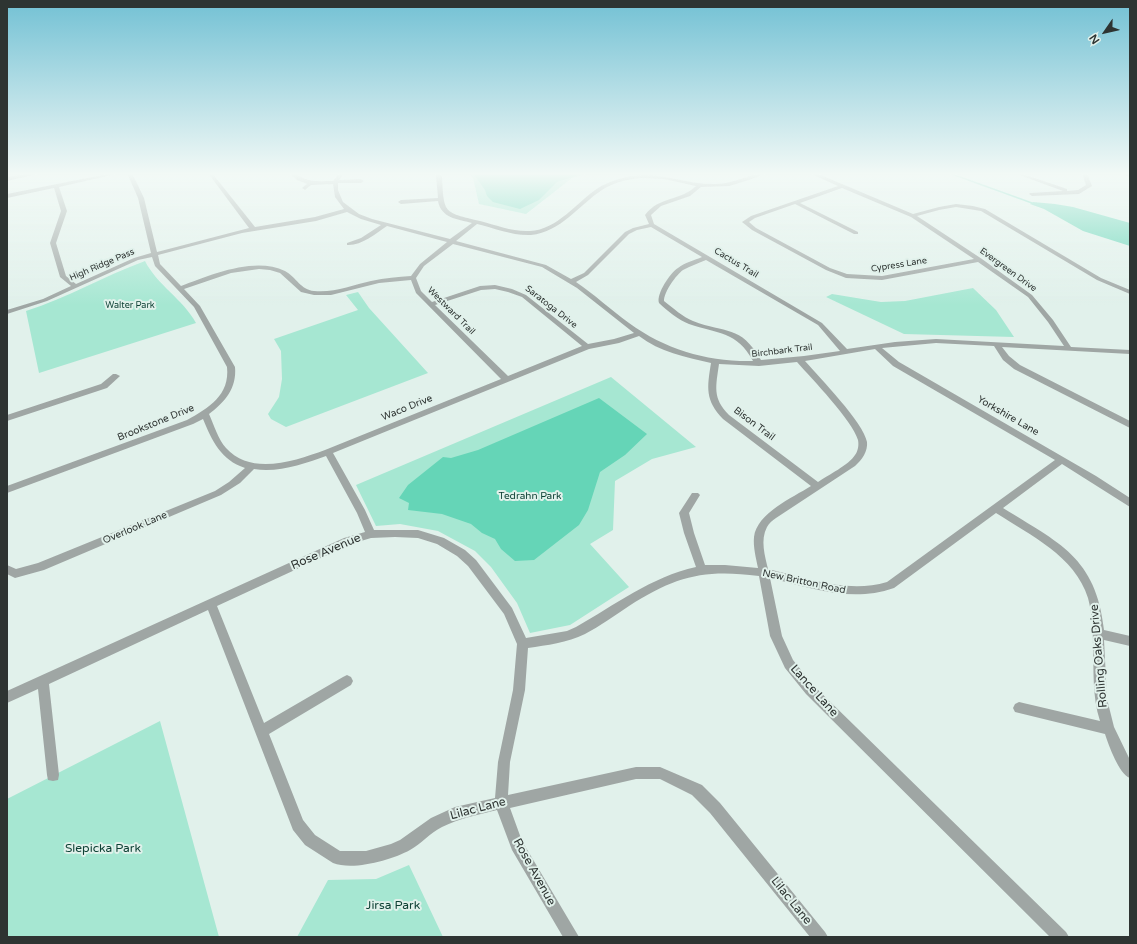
<!DOCTYPE html>
<style>
body{margin:0}
#map{position:relative;width:1137px;height:944px;overflow:hidden;background:#e1f1eb;font-family:"Varela Round",sans-serif}
canvas{display:block}
.frame{position:absolute;inset:0;border:8px solid #2e3432;pointer-events:none}
.north{position:absolute;left:1085px;top:12px;width:40px;height:40px;-webkit-text-stroke:3px #e1f1eb;paint-order:stroke;rotate:236deg;font-size:11px;font-weight:700;line-height:16px;text-align:center;color:#2e3432}
.north::after{content:'';display:block;margin:auto;width:14px;height:18px;background:#2e3432;clip-path:polygon(50% 0,100% 100%,50% 72%,0 100%)}
</style>
<div id="map">
<canvas width="1137" height="944"></canvas>
<div class="frame"></div>
<div class="north">N</div>
</div>
<script>
const ctx = document.querySelector('canvas').getContext('2d');
ctx.lineJoin = 'round';
function fillPath(path, color) { ctx.fillStyle = color; ctx.fill(path, 'evenodd'); }
function stroke(path, color, width, dash) { ctx.strokeStyle = color; ctx.lineWidth = width; ctx.lineCap = dash ? 'butt' : 'round'; ctx.setLineDash(dash || []); ctx.stroke(path); }
function write(font, color, halo, rows, align = 'center') {
  ctx.font = font + ' "Varela Round",sans-serif'; ctx.lineWidth = 4; ctx.setLineDash([]); ctx.textBaseline = 'middle'; ctx.strokeStyle = halo; ctx.fillStyle = color; for (const [text, x, y, turn = 0] of rows) {
    ctx.save(); ctx.translate(x, y); ctx.rotate((+turn || 0) * Math.PI / 180); ctx.textAlign = isNaN(turn) ? turn : align; if (halo) ctx.strokeText(text, 0, 0); ctx.fillText(text, 0, 0); ctx.restore();
  }
}
const green = new Path2D(`
 M469 173H590L572 178 526 214 479 204 473 178Z
 M145 261C157 285 183 299 196 323L39 373 26 311C67 298 104 276 145 261Z
 M973 288 996 310 1014 337 904 334 826 297 832 294 881 302 905 301Z
 M358 292 369 308 428 373 286 427 271 419 268 414 279 397 282 379 281 351 274 339 358 310 346 295Z
 M611 377 696 447 652 459 615 481 613 530 590 544 629 587 570 625 530 633 517 603 491 567 475 551 438 531 400 524 376 526 356 485Z
 M160 721 219 937H7V799Z
 M409 865 443 937H297L328 880 376 879Z`);
const water = new Path2D(`
 M473 173H585L557 182 539 200 520 209 493 202 487 196 485 190Z
 M1033 202 1055 204 1073 207 1130 223V246L1083 231 1044 209 1030 204Z
 M599 398 647 434 625 455 600 472 588 510 579 525 534 560 515 561 501 549 495 539 482 533 471 524 442 514 408 510 409 503 399 498 408 485 443 457 451 458 478 450Z`);
const stream = new Path2D(`
 M949 173 1032 203`);
const street = new Path2D(`
 M32 173H42L7 181V177Z
 M112 173H121L59 187 67 211 56 243 66 276 76 284 134 258 151 253 138 198 127 173H132L144 198 157 252 249 228 208 173H212L255 227 315 217 344 209 335 197 333 184 311 185 305 190 302 188 307 184 297 180 289 173H295C307 183 319 181 333 181L340 173H345L339 180 361 179 364 181 361 183H338V190L343 202 359 214 372 219 450 239 472 223C457 219 441 218 438 201L401 204 398 202 401 200 438 198 436 176 435 173H439L442 176C444 214 443 212 480 221 496 225 513 232 530 231 557 230 577 202 598 188 608 182 620 178 632 176 660 171 687 185 716 184 734 184 750 173 768 173L749 180 729 186 701 187 690 196 661 206 651 215 654 224 822 323 847 349 895 342 936 339 1064 346 1048 322 1028 297 978 262 882 280 846 278 826 270 752 230 742 222 751 216 838 186 809 173H816L913 214 939 207 956 204 973 206 985 209 1101 278 1130 290V294L1097 280 981 211 956 207 939 210 917 216 982 259 1032 295 1053 320 1071 347 1130 350V354L1002 347 1009 356 1020 365 1130 421V428L1014 369 1003 360 994 346 936 343 882 348 899 362 1096 476 1130 498V507L1062 464 1003 508C1059 543 1096 557 1104 630L1130 636V646L1104 640 1107 699 1114 727 1130 760V778C1119 774 1109 746 1105 734L1015 712 1013 708 1015 704 1019 702 1100 721C1092 696 1094 671 1093 646 1093 630 1092 613 1088 598 1075 556 1030 535 996 513L894 588C851 603 812 588 770 578L782 636 793 660 814 686 1066 932 1069 937H1050L806 694 785 668 770 636 759 576C704 569 676 576 629 606 614 616 600 626 585 634 567 643 547 645 528 648L525 690 510 762 508 795 636 767H660L702 785 720 803 825 932 828 937H810L710 813 692 795 660 779H636L510 808 522 841 579 937H563L512 850 497 810C478 815 460 818 442 827 430 833 421 844 410 850 392 860 353 871 333 863L305 845 293 830 208 610 49 684 59 775 58 780 53 781 48 780 47 775 38 689 7 703V691L344 538 365 532 357 513 326 456C304 464 278 473 254 469L240 483 221 495 44 570 15 578 7 574V565L16 569 38 563 215 491 229 482 245 468C221 460 212 441 203 419L193 424 7 493V486L187 420C209 408 230 395 227 367L194 307 155 266 152 257 138 260 47 301 7 314V310L43 299 71 286 60 277 50 243 61 211 54 188 7 198V194ZM642 178 664 179 696 186C681 201 659 196 645 215L649 224 633 228 625 232 584 273 571 279 546 265 456 241 477 224C494 228 513 236 531 235 561 232 579 205 602 190 614 182 628 179 642 178ZM842 188 911 217 974 259 882 276 847 274 830 268 756 228 749 222 755 218 795 204 854 234H858V232L800 203ZM347 212 361 219 381 225 361 238 347 243V245C361 246 375 234 387 226L447 242 420 264 411 276C398 277 385 278 371 281 353 285 334 293 314 291 301 290 296 277 285 271 255 256 210 275 181 286L160 264 158 255 242 233 316 221ZM651 227 702 257C695 260 684 263 678 268 670 273 656 294 659 303 667 311 679 320 689 324 718 334 737 331 753 361 708 362 666 350 629 323 611 310 594 294 576 282L588 275 629 234 637 230ZM453 244 542 267 577 288 634 333 614 339 588 344 526 295 512 289 495 285 480 286 432 302 421 291 416 278 424 266ZM706 260 818 325 840 351 804 356 761 360C740 324 726 334 693 321 683 317 673 308 664 301 664 292 676 275 683 270 690 266 699 263 706 260ZM259 269 270 270 280 273 301 292 314 295H331L379 283 411 280 416 293 501 379 325 450C295 461 251 476 226 448 218 439 214 425 209 414 225 402 237 388 235 367L200 306 184 289 231 273ZM495 289 508 292 522 297 582 346 508 376 435 305 481 290ZM639 336C660 352 685 357 711 363 707 388 705 400 723 419L811 486C792 498 757 513 754 537 753 547 756 558 758 568L725 565H705L694 533 689 513 700 495 698 493H692L679 513 684 533 696 567C651 577 615 605 576 627L567 631 526 638 512 608 476 560 465 550 444 538 418 530H374L365 510 333 453 589 349 619 343ZM875 349 893 366 1055 460 887 582C848 594 807 578 768 569 765 556 760 540 767 527 769 523 773 520 776 518L855 466C862 460 868 451 867 442 864 423 819 377 805 361ZM797 362C812 379 852 420 858 440 859 445 858 451 855 455 849 465 828 475 818 482L729 415C712 398 716 386 719 364L759 366ZM395 537 418 538 437 544 457 556 468 566 504 614 517 644 513 690 498 762 495 798 455 807 431 818 400 840 391 844 366 851H340L315 835 303 820 269 734 351 685 353 681 351 677 347 675 343 677 264 723 217 606 351 544 371 538Z
 M1014 173H1020L1067 189V191L1078 190 1086 185 1082 173H1087L1092 186 1079 194 1032 196 1029 194 1030 193 1063 191Z
 M1120 173H1130V177L1121 174Z
 M113 374H116L120 376 107 388 7 421V415L101 384Z`);
const farStreetnames = [
 ["Cactus Trail",736,263,31],
 ["High Ridge Pass",102,265,-23],
 ["Cypress Lane",899,265,-9],
 ["Evergreen Drive",1008,270,36],
 ["Saratoga Drive",551,307,38],
 ["Westward Trail",451,311,45],
 ["Birchbark Trail",782,351,-7]
];
const farParknames = [
 ["Walter Park",130,306]
];
const streetNames = [
 ["Waco Drive",407,408,-22],
 ["Yorkshire Lane",1008,416,30],
 ["Brookstone Drive",156,423,-22],
 ["Bison Trail",754,424,37],
 ["Overlook Lane",135,528,-23],
 ["New Britton Road",804,582,12]
];
const parkNames = [
 ["Tedrahn Park",530,496]
];
const nearStreetnames = [
 ["Rose Avenue",326,552,-23],
 ["Rolling Oaks Drive",1099,656,-95],
 ["Lance Lane",814,691,48],
 ["Lilac Lane",478,809,-15],
 ["Rose Avenue",534,872,61],
 ["Lilac Lane",791,901,51]
];
const nearParknames = [
 ["Slepicka Park",103,849],
 ["Jirsa Park",393,906]
];
fillPath(green, '#a6e7d2');
fillPath(water, '#65d5b7');
stroke(stream, '#65d5b7', 1.5);
fillPath(street, '#9fa6a4');
const sky = ctx.createLinearGradient(0, 0, 0, 305);
sky.addColorStop(0, '#73c1d4');
sky.addColorStop(0.57, '#f2f9f6');
sky.addColorStop(1, '#f2f9f600');
ctx.fillStyle = sky;
ctx.fillRect(0, 0, 1137, 305);
write('9px', '#2e3432', '#e1f1eb', farStreetnames);
write('9px', '#0e4135', '#e1f1eb', farParknames);
write('10px', '#2e3432', '#e1f1eb', streetNames);
write('10px', '#0e4135', '#e1f1eb', parkNames);
write('12px', '#2e3432', '#e1f1eb', nearStreetnames);
write('12px', '#0e4135', '#e1f1eb', nearParknames);
</script>
